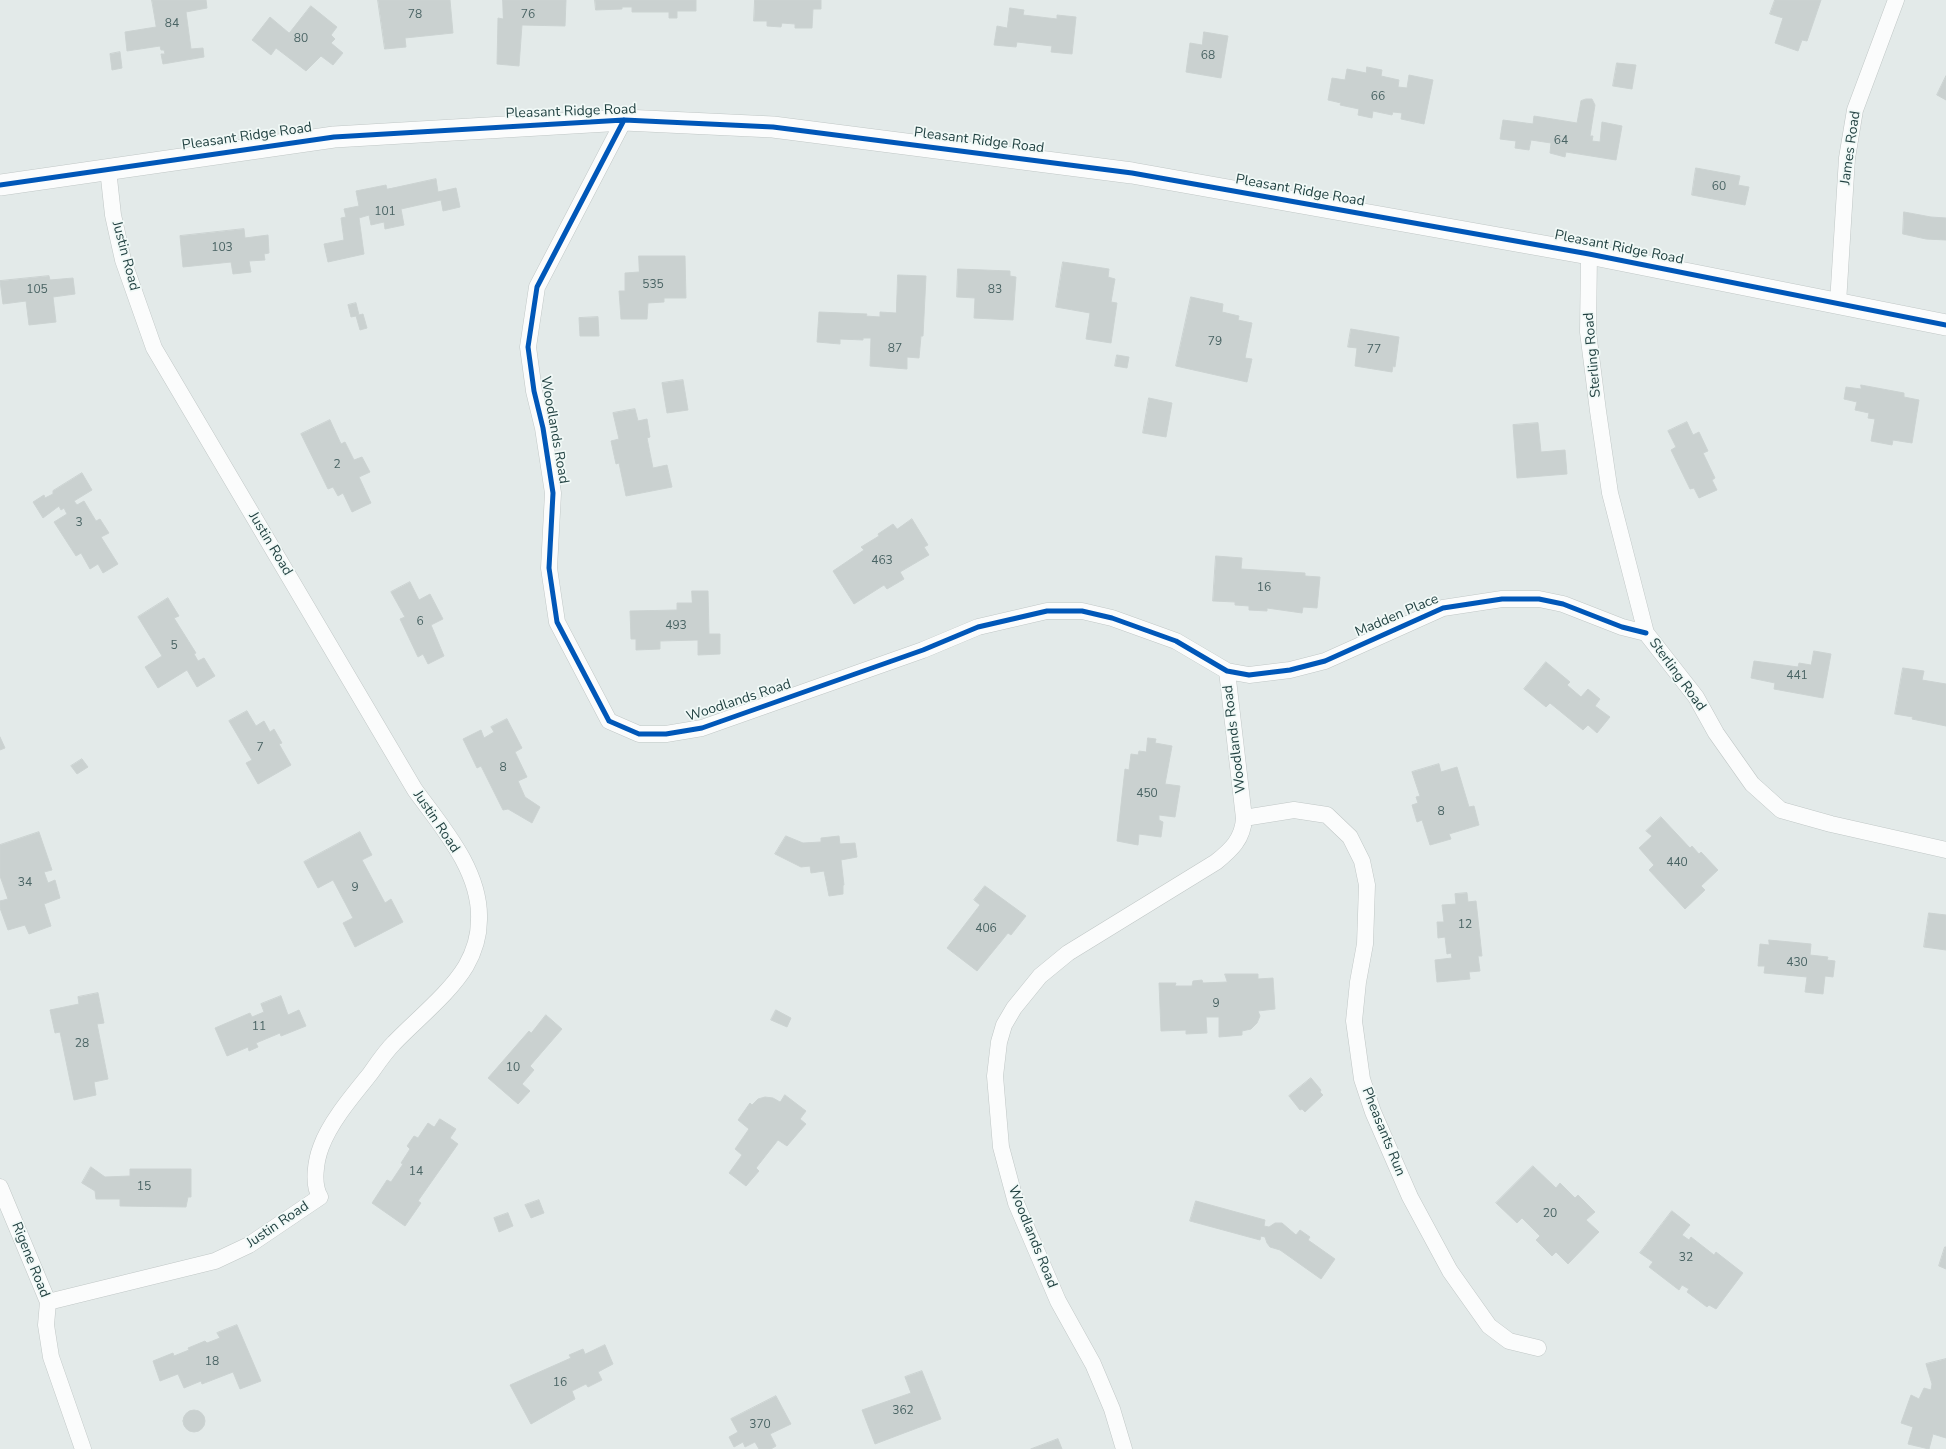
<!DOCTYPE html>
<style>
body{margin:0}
canvas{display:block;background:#e3eae9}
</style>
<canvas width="1946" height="1449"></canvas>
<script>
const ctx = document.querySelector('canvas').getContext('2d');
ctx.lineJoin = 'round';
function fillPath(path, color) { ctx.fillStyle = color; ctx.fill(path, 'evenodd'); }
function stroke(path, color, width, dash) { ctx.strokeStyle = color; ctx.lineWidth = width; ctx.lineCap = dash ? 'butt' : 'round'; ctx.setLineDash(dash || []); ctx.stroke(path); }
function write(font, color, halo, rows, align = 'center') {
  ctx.font = font + ' "Nunito Sans",sans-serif'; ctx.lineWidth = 3.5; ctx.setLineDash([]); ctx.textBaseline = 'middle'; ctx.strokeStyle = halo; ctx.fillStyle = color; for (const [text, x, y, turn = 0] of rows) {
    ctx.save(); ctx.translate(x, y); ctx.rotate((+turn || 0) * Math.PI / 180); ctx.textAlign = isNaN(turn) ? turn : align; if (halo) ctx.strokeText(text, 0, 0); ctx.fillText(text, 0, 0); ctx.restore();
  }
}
const building = new Path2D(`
 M152 0H206L207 8 186 12 191 49 203 48 204 57 163 64 161 54H165L164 50H161L160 46 127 51 125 32 156 27Z
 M378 0H450L453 33 405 38 406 47 385 49Z
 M503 0H566L565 26 522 25 519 66 497 64 498 18 503 19Z
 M595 0H696V11H677V18H669V12H632V7H622V9L596 10Z
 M755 0H821V9H813L812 28H795V24L782 23 781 27 767 26V21H754Z
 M1775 0H1821L1807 41 1802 40 1798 51 1775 43 1783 18 1770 14Z
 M311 6 337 27 331 35 335 39 331 43 343 53 333 65 321 56 306 71 276 48 271 55 252 40 270 17 289 33Z
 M1010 8 1024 10 1023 15 1057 19V15L1076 17 1072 54 1051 52 1052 46 1017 42 1016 47 994 45 997 26 1007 28Z
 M1204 32 1228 36 1221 78 1186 72 1190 43 1202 45Z
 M120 52 122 68 112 70 110 54Z
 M1617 63 1636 65 1632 89 1613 86Z
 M1367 67 1382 70 1381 76 1399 80 1398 87 1407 88 1409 75 1433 80 1424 124 1401 119 1402 113 1393 112 1392 115 1373 111 1372 118 1358 115 1359 109 1340 105 1341 103 1328 100 1332 78 1345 80 1347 69 1366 73Z
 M1946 76V100L1937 95Z
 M1586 99H1592L1595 105 1590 136H1593L1592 141 1600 142 1602 122 1622 126 1616 160 1566 152 1565 157 1550 153 1551 143 1531 140 1529 150 1515 148 1516 141 1500 139 1503 120 1533 124 1534 116 1577 123 1581 101Z
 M1696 168 1740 176 1738 185 1749 187 1745 205 1692 195Z
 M436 179 438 192 456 188 460 207 443 211 441 200 401 209 404 225 385 229 384 222 371 225 369 215 359 218 364 254 328 262 324 244 344 240 341 218 346 217 344 209 359 206 356 191 386 185 387 189Z
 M1904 212 1931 217 1946 218V240L1926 239 1903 234Z
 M244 229 245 238 268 235 269 253 264 254 265 260 249 261 251 272 233 274 231 262 183 267 180 236Z
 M639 256H685L686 298H664V302L648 303 647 319H621L619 291H625V273L639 272Z
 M1063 262 1109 269 1108 277 1115 279 1111 302 1117 303 1111 343 1086 339 1090 313 1056 307Z
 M958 269 1010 271V276L1016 277 1013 320 974 318 975 298 957 297Z
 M898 275 926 276 923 336H921L919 358 907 357V369L870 366 871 338H863V340L840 339V344L817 342 819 312 867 314 866 316 880 317V312L896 313Z
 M49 276 50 280 73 278 75 294 53 297 56 322 29 325 26 301 3 304 0 281Z
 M1191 297 1223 304 1222 312 1239 316 1238 320 1252 323 1245 358 1252 359 1247 382 1176 366Z
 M356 303 359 315 363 314 367 328 360 330 356 316 351 317 348 305Z
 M598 317 599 336H580L579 318Z
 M1351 329 1399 337 1395 367 1393 366 1392 372 1355 366 1357 348 1348 347Z
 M1117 355 1129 357 1127 368 1115 366Z
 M683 380 688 410 667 413 662 383Z
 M1861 385 1904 393V397L1919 400 1912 443 1893 440 1892 445 1871 441 1875 419 1868 418 1869 413 1855 410 1857 402 1844 399 1846 387 1861 389Z
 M1149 398 1172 403 1166 437 1143 433Z
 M635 409 638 421 647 419 650 437 647 438 653 468 667 465 672 487 626 496 619 463 616 464 611 441 619 439 613 413Z
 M330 420 341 444 345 442 354 460 362 457 370 472 359 477 371 503 352 512 343 493 338 496 333 487 328 489 301 434Z
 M1687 422 1693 435 1699 432 1708 451 1703 453 1715 478 1712 480 1717 490 1699 498 1694 488 1690 489 1671 450 1676 447 1668 431Z
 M1538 423 1541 452 1565 450 1567 474 1517 478 1513 425Z
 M82 473 92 490 74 501 77 505 84 501 96 521 100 519 109 533 101 537 118 564 103 573 98 564 90 569 81 553 76 556 54 522 67 514 64 508 61 510 59 506 43 518 33 502 44 495 45 498 53 494V491Z
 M912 519 928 545 924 547 929 555 900 572 904 579 887 589 884 585 854 604 833 571 864 550 861 547 879 536 878 534 893 524 897 529Z
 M1216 556 1242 558 1241 569 1305 573V576L1320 577 1317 608 1303 607 1302 613 1267 608V611L1249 610V606L1235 605V602L1213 601Z
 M410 582 419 600 430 594 443 619 431 625 444 656 428 664 423 654 418 657 400 619 405 617 391 592Z
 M692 591H708L709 634H720V654L698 655V640L660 641V649L636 650V639H631L630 611 677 610V603H692Z
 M168 598 179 616 174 618 196 653 194 654 198 661 204 658 215 676 197 687 187 670 158 688 145 667 162 656 138 617Z
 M1814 651 1831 654 1823 698 1774 689 1775 683 1751 678 1754 661 1798 667 1799 663 1811 665Z
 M1546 662 1570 682 1567 685 1581 697 1588 689 1600 699 1595 706 1610 717 1597 733 1588 725 1583 730 1550 703 1546 707 1524 689Z
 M1903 668 1924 671 1922 680 1946 684V726L1912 719 1913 717 1895 714Z
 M247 711 256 726 264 721 270 732 274 729 282 743 279 744 291 765 258 784 246 763 252 760 229 721Z
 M507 719 522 748 515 752 527 777 518 781 525 797 540 807 532 823 508 809 503 810 481 766 477 768 463 739 481 730 484 738 494 732 491 727Z
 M0 737 5 748 0 750Z
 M1148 738 1156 739 1155 743 1172 746 1165 784 1180 786 1175 817 1159 815V820L1163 822 1161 837 1139 834 1138 845 1117 841 1125 769 1129 770 1131 754 1138 755 1139 751 1146 752Z
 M82 759 88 767 77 774 71 766Z
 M1439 764 1441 772 1457 767 1469 807 1474 806 1479 825 1449 834 1451 839 1430 845 1422 820 1417 822 1412 805 1418 803 1416 797 1420 796 1412 772Z
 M1661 817 1690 848 1692 846 1699 854 1701 852 1718 870 1701 886 1705 890 1685 909 1649 870 1654 865 1639 848 1652 836 1646 831Z
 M39 832 52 870 44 872 48 883 55 880 60 898 44 904 51 926 29 934 25 925 8 930 0 908V901L8 899 0 876V845Z
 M360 832 372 855 362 860 385 903 391 899 403 922 355 947 343 923 353 918 333 880 318 888 304 862Z
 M786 836 803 843 821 842V838L839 836 840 844 855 843 857 857 841 860 844 885H843V894L829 896 824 871 811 873 810 866 801 867 775 854Z
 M985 886 1026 916 1011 935 1008 933 977 971 947 948 980 905 974 900Z
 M1467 893 1468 902 1476 901 1482 956H1478L1480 971 1469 972 1470 979 1437 982 1435 960 1452 958 1451 953 1447 954 1445 937 1438 938 1437 922H1444L1442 905 1456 904 1455 894Z
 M1929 913 1946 915V950L1924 947Z
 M1769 940 1811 944 1810 955 1828 957 1827 960 1835 961 1833 977 1825 976 1823 994 1805 992 1807 977 1764 973 1765 966H1758L1760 944 1769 945Z
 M1225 974H1258V979L1273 978 1275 1009 1258 1011 1260 1016 1257 1023 1251 1029 1242 1031V1035L1219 1037V1017H1206L1207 1033 1186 1034V1030L1161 1031 1159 983H1176L1175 986H1192L1193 981 1202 980 1203 983 1227 982Z
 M98 993 104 1023 97 1024 108 1079 94 1082 96 1095 74 1100 60 1032 55 1033 50 1010 79 1004 78 997Z
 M281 996 288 1015 299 1010 306 1026 281 1036 280 1033 256 1043 258 1047 249 1051 248 1047 227 1056 215 1028 250 1013 252 1017 264 1012 261 1004Z
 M776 1010 791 1018 787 1027 771 1020Z
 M546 1015 562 1029 530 1066 534 1070 522 1084 530 1091 518 1104 488 1078 529 1031 531 1033Z
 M1311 1078 1321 1090 1320 1092 1323 1095 1305 1112 1302 1109 1300 1110 1289 1096Z
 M785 1095 806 1111 800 1119 806 1124 787 1146 778 1140 756 1168 759 1171 746 1186 729 1173 742 1155 735 1149 749 1129 738 1120 750 1103 752 1105 758 1099 765 1097 773 1098 780 1102Z
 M440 1119 456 1129 450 1138 458 1144 418 1201 421 1203 405 1226 372 1203 387 1180 391 1182 403 1164 401 1163 410 1149 407 1146 414 1136 418 1138 428 1123 434 1127Z
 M1533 1166 1556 1188 1560 1183 1575 1198 1578 1195 1595 1212 1586 1220 1599 1232 1568 1264 1556 1252 1552 1256 1536 1240 1540 1236 1522 1218 1517 1223 1496 1203Z
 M91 1167 105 1177 130 1176V1169H191V1197H188L186 1207 120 1206V1199H96L95 1191 82 1183Z
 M539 1200 544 1213 531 1218 525 1205Z
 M1196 1201 1265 1220 1264 1226 1269 1227 1275 1223H1282L1296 1235 1300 1230 1310 1237 1308 1240 1335 1259 1321 1279 1280 1250 1270 1247 1267 1243 1265 1237 1261 1236 1260 1240 1190 1221Z
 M1672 1211 1690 1225 1682 1235 1689 1240 1691 1237 1714 1255 1716 1252 1743 1273 1716 1309 1709 1305 1707 1307 1687 1292 1689 1289 1682 1285 1679 1290 1649 1267 1653 1262 1640 1253Z
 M508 1213 513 1226 499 1232 494 1218Z
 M1945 1247H1946V1269L1939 1266Z
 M237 1325 261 1381 240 1389 233 1372 202 1384 201 1381 184 1388 178 1374 160 1381 153 1361 173 1353 174 1356 189 1350 188 1348 205 1341 207 1343 220 1338 217 1333Z
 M605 1345 613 1364 598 1372 602 1380 588 1387 586 1384 572 1391 575 1399 531 1424 510 1385 571 1358 569 1355 583 1349 585 1354Z
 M1946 1359V1438L1933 1434 1929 1449 1908 1444 1913 1427 1901 1423 1911 1395 1919 1399 1924 1388 1931 1390 1932 1384 1926 1364Z
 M922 1371 941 1419 875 1444 862 1410 911 1393 905 1377Z
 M776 1396 791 1424 770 1434 776 1446 771 1449H759L755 1442 745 1447 743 1442 734 1447 729 1437 738 1432 731 1419Z
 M183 1421a11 11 0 1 1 22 0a11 11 0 1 1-22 0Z
 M1058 1439 1062 1449H1031Z`);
const minor = new Path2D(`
 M624 120 537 287 528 347 534 391 543 428 553 493 549 568 557 622 609 721 639 734H666L702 728 923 650 978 627 1047 611H1082L1112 618 1176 641 1227 671 1249 675 1290 670 1325 661 1443 608 1502 599H1539L1563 604 1622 627 1646 633
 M1589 254 1588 332 1598 411 1610 493 1646 633 1696 697 1716 733 1752 784 1781 810 1831 824 1946 850
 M1838 303 1847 158 1855 110 1896 0
 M1244 818 1294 810 1327 815 1350 837 1362 861 1367 885 1365 944 1358 982 1354 1021 1362 1079 1373 1112 1410 1197 1450 1271 1489 1326 1509 1341 1538 1348
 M0 1187 48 1302 46 1325 51 1357 83 1449
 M48 1302 215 1261 249 1245 320 1197C312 1184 316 1160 321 1147 330 1122 353 1095 370 1074 377 1064 385 1052 394 1043 416 1020 450 993 466 966 474 952 479 937 479 920 481 871 442 827 415 790L154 348 123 260 113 215 108 169
 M1124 1449 1112 1409 1093 1364 1058 1301 1016 1203 1001 1147 995 1076 999 1042 1004 1025 1014 1008 1040 976 1068 953 1216 862C1231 850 1243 839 1244 818L1227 671`);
const tertiary = new Path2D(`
 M0 185 334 137 624 120 773 127 1132 173 1589 254 1946 325`);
const cycleway = new Path2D(`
 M624 120 537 287 528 347 534 391 543 428 553 493 549 568 557 622 609 721 639 734H666L702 728 923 650 978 627 1047 611H1082L1112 618 1176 641 1227 671 1249 675 1290 670 1325 661 1443 608 1502 599H1539L1563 604 1622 627 1646 633
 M0 185 334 137 624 120 773 127 1132 173 1589 254 1946 325`);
const numberNames = [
 ["78",415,15],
 ["76",528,15],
 ["84",172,24],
 ["80",301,39],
 ["68",1208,56],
 ["66",1378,97],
 ["64",1561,141],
 ["60",1719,187],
 ["101",385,212],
 ["103",222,248],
 ["535",653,285],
 ["105",37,290],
 ["83",995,290],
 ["79",1215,342],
 ["87",895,349],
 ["77",1374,350],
 ["2",337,465],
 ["3",79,523],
 ["463",882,561],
 ["16",1264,588],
 ["6",420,622],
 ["493",676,626],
 ["5",174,646],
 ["441",1797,676],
 ["7",260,748],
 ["8",503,768],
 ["450",1147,794],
 ["8",1441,812],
 ["440",1677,863],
 ["34",25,883],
 ["9",355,888],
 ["12",1465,925],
 ["406",986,929],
 ["430",1797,963],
 ["9",1216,1004],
 ["11",259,1027],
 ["28",82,1044],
 ["10",513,1068],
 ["14",416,1172],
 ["15",144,1187],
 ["20",1550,1214],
 ["32",1686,1258],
 ["18",212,1362],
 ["16",560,1383],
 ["362",903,1411],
 ["370",760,1425]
];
const streetNames = [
 ["Pleasant Ridge Road",571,112,-2],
 ["Pleasant Ridge Road",247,137,-8],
 ["Pleasant Ridge Road",979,141,7],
 ["James Road",1851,148,-82],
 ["Pleasant Ridge Road",1300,191,10],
 ["Pleasant Ridge Road",1619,248,11],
 ["Justin Road",125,256,75],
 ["Sterling Road",1593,355,-95],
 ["Woodlands Road",554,430,80],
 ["Justin Road",270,544,59],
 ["Madden Place",1397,616,-23],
 ["Sterling Road",1677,675,54],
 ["Woodlands Road",739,701,-18],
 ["Woodlands Road",1235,739,-97],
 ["Justin Road",436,822,56],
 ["Pheasants Run",1383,1132,68],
 ["Justin Road",278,1225,-34],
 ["Woodlands Road",1032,1237,68],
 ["Rigene Road",30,1260,68]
];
fillPath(building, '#cad1d0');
stroke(building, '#ccd3d2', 1);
stroke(minor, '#c0c7c6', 17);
stroke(tertiary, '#c0c7c6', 22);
stroke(minor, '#fbfcfc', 16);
stroke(tertiary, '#fbfcfc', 21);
stroke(cycleway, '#0057b8', 5);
write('12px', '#4a6464', null, numberNames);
write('14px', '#1f3f3f', '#f1f9f7', streetNames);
</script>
